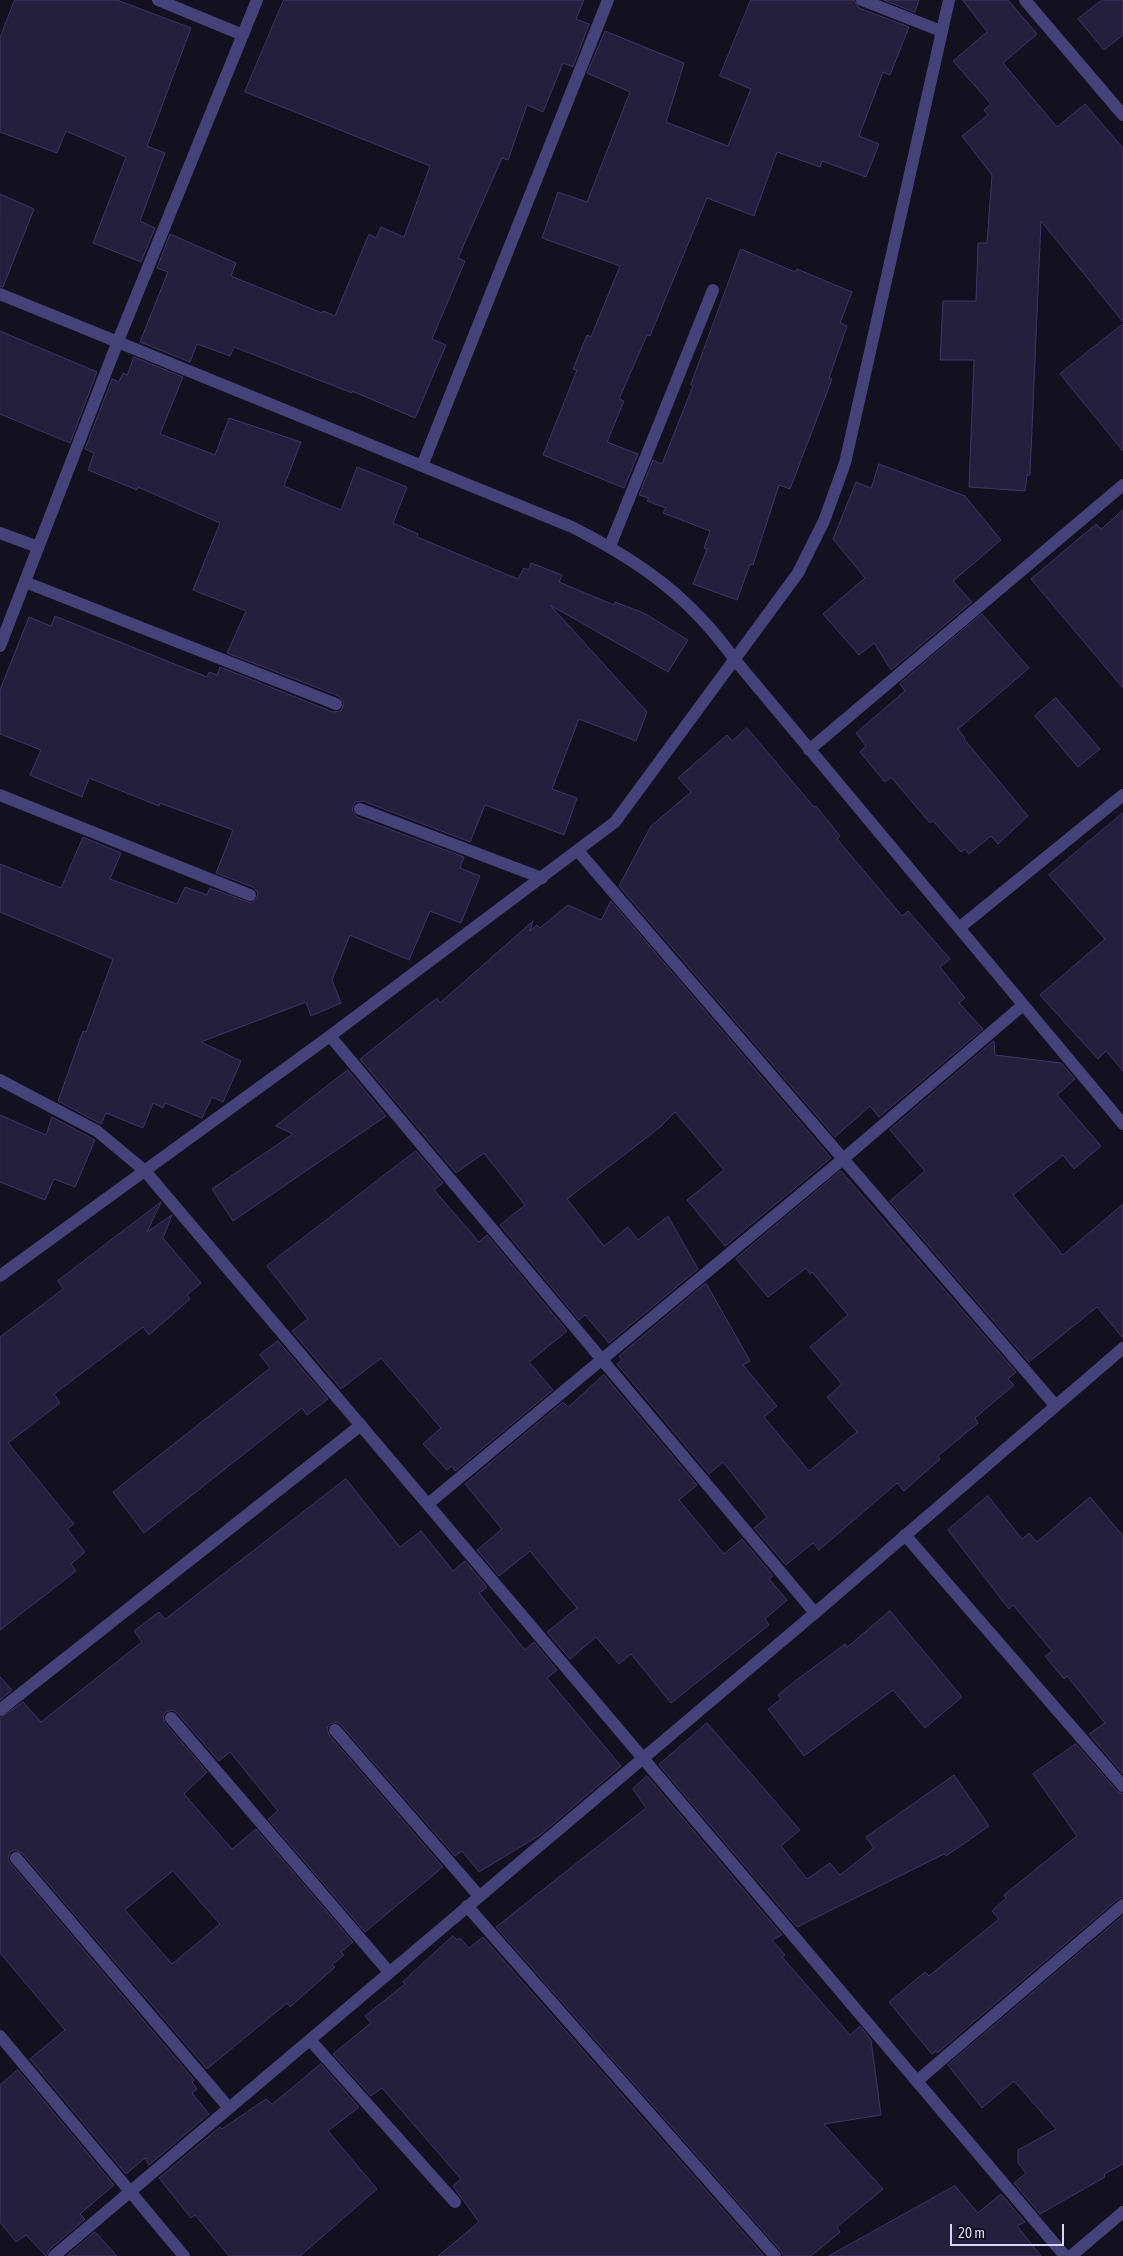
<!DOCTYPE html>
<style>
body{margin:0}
#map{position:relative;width:1123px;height:2256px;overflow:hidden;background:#131020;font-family:"Asap Condensed",sans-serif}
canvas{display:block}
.scale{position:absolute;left:950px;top:2224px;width:114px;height:22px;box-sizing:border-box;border:2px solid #d9d5f9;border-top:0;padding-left:6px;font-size:15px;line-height:18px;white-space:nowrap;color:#d9d5f9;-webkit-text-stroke:4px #131020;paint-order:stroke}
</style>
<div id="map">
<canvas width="1123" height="2256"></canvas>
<div class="scale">20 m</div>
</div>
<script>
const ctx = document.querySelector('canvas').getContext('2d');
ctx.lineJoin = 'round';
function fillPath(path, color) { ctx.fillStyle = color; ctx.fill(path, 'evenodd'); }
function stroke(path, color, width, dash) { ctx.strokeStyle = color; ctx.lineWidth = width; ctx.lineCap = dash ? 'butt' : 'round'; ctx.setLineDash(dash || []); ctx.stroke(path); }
const building = new Path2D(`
 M15 0H117L191 28 147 146 165 153 140 221 155 228 141 262 93 243 126 157 66 131 57 153 0 132V38Z
 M284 0H584L576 19 589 24 573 67 563 63 543 112 527 105 508 160 502 158 458 258 465 261 432 339 446 345 415 418 352 391V393L234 347 230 356 197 344 190 362 140 342 168 272 157 268 170 234 236 263 231 276 322 313 323 311 335 316 369 234 376 238 381 227 404 237 430 166 245 92Z
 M751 0H854L859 8 909 27 890 75 883 72 859 136 879 144 866 177 822 161 820 167 777 152 754 216 707 198 650 336 647 335 619 399 624 401 607 442 638 454 624 488 543 455 577 370 573 369 587 335 591 337 620 266 542 238 558 192 587 202 630 92 587 73 605 31 684 63 666 122 728 146 751 89 720 76Z
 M884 0H919L915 12Z
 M963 0H1008L1037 34 1003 63 1057 127 1085 104 1123 148V322L1041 221 1030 475H1027L1025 491 969 487 974 360H940L943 301H976L978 243H987L992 175 962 136 988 115 984 110 991 104 953 61 987 32Z
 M1102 0H1123V35L1104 50 1078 19Z
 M0 194 34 209 3 287 0 286Z
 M741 249 795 272 797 269 852 292 840 323 847 326 829 378 832 379 790 489 779 485 753 565 750 564 737 600 693 584 707 549 704 548 710 531 663 513 666 508 647 501 649 498 639 495 653 460 662 464 693 386 691 385Z
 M1123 324V451L1060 374Z
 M0 331 97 372 70 443 0 414Z
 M134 357 183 377 160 434 215 455 229 418 301 442 284 486 341 510 357 467 407 487 393 523 418 534 417 537 518 579 524 568 529 570 531 563 562 575 559 582 614 605 615 602 644 613 688 640 668 672 550 605 647 712 636 741 579 719 552 789 577 798 564 835 485 805 470 842 363 801 355 802 352 810 357 817 464 857 460 868 480 876 461 923 430 911 409 960 350 935 332 980 341 1003 311 1016 306 1002 201 1042 241 1061 223 1102 212 1097 202 1118 165 1103 163 1108 153 1103 143 1128 106 1113 101 1124 58 1101 83 1031 86 1032 113 959 0 912V864L61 888 83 837 121 853 110 879 177 904 185 887 207 895 210 888 251 903 257 898 258 893 253 887 216 873 233 830 160 803 159 806 89 778 82 797 30 775 41 750 0 734V690L29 617 51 626 55 616 207 677 209 672 217 675 220 667 333 712 341 711 344 703 339 696 227 653 246 611 193 590 220 523 138 487 137 490 88 470 94 453 85 449 112 379 119 382 123 373 127 375Z
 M879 464 965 496 1001 540 953 581 972 602 891 670 874 643 859 655 823 614 865 578 833 539 856 482 871 488Z
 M1123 510V688L1031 579 1096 524 1101 529Z
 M982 614 1029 668 958 729 965 738 964 739 1028 816 998 844 991 836 969 854 965 849 961 852 933 821 930 823 891 777 885 782 860 752 866 746 856 733 905 691 900 684Z
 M1056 698 1100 749 1078 767 1035 716Z
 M747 728 814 807 816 806 840 836 837 839 902 916 908 911 950 959 940 967 965 998 959 1003 983 1029 879 1117 870 1106 835 1137 619 886 651 826 691 792 678 778 727 735 732 741Z
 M1123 813V1071L1106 1051 1098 1059 1040 995 1105 939 1049 875Z
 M611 901 831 1158 725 1246 687 1200 724 1170 675 1112 659 1128 567 1199 604 1246 628 1227 638 1240 668 1216 698 1269 609 1343 585 1315 579 1320 500 1225 525 1205 484 1153 456 1173 360 1059 437 998 440 1003 533 921 530 931 537 925 540 928 568 905 601 920Z
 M994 1041 995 1055 1061 1063 1075 1079 1057 1095 1101 1146 1074 1169 1063 1155 1013 1195 1063 1255 1123 1204V1338L1097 1307 1029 1362 890 1201 925 1171 890 1130Z
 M348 1070 386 1116 233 1221 212 1189 293 1134 276 1126Z
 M0 1115 46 1135 52 1117 95 1140 75 1187 54 1179 45 1200 0 1182Z
 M416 1151 443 1183 434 1190 479 1242 487 1235 567 1331 529 1362 553 1390 455 1471 452 1466 447 1470 423 1444 441 1428 381 1358 341 1389 292 1331 308 1319 267 1266Z
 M841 1171 1016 1372 1008 1379 1014 1385 975 1418 978 1423 938 1456 940 1459 904 1491 897 1483 819 1550 813 1543 786 1565 754 1528 767 1517 723 1462 709 1474 617 1364 622 1360 619 1356 706 1283 750 1361 743 1365 777 1406 764 1417 809 1471 857 1432 827 1397 842 1384 810 1347 848 1315 812 1272 810 1274 806 1268 768 1297 736 1259Z
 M161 1202 147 1232 172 1215 163 1238 201 1283 187 1295 190 1299 149 1335 143 1327 54 1394 60 1403 8 1443 74 1524 67 1529 85 1552 71 1564 76 1571 0 1630V1337L63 1289 58 1281Z
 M278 1341 328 1399 307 1415 302 1408 144 1533 113 1492 270 1368 260 1355Z
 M604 1375 697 1485 679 1500 724 1554 742 1539 773 1576 769 1579 787 1600 765 1619 769 1625 671 1703 631 1654 619 1664 596 1637 570 1659 547 1632 577 1608 530 1551 499 1576 477 1550 502 1529 465 1484 563 1402 568 1407Z
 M346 1479 400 1547 421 1531 453 1571 465 1561 487 1587 479 1593 525 1650 534 1642 557 1670 547 1678 621 1766 540 1835 479 1872 462 1851 455 1856 341 1725 337 1722 330 1724 327 1728 329 1735 443 1867 365 1932 268 1819 278 1811 230 1752 219 1761 177 1713 173 1710 166 1712 163 1716 165 1723 207 1772 184 1794 232 1849 256 1829 353 1942 341 1952 344 1955 332 1965 335 1967 290 2007 287 2003 207 2069 22 1853 15 1850 10 1852 8 1859 10 1863 194 2080 192 2082 197 2089 192 2093 209 2114 149 2165 145 2158 126 2174 30 2059 65 2030 0 1953V1718L23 1702 41 1722 142 1642 134 1631 159 1612 165 1619ZM173 1871 220 1924 172 1964 125 1910Z
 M988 1496 1022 1539 1029 1533 1037 1542 1090 1497 1123 1536V1774L1089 1734 1105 1723 1067 1676 1064 1679 1045 1656 1052 1651 1013 1605 1009 1609 948 1530Z
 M890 1611 962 1697 925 1728 893 1690 804 1756 768 1709 781 1699 778 1695 794 1682 845 1644 847 1647Z
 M0 1677 12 1690 0 1700Z
 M707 1723 800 1830 781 1846 807 1879 830 1863 840 1875 874 1848 866 1837 954 1775 989 1826 946 1856 944 1854 797 1927 659 1765Z
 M1076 1744 1117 1791 1123 1794V1897L1118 1899 937 2053 936 2051 932 2054 889 2002 925 1972 929 1976 999 1919 992 1911 1006 1898 1004 1895 1077 1836 1033 1774Z
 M647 1776 782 1935 772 1940 785 1955 782 1957 850 2035 860 2026 871 2040 881 2115 824 2124 883 2189 837 2227 840 2232 811 2256H783L781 2251 496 1927 646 1808 633 1789Z
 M1123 1916V2164L1104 2174 1105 2177 1040 2214 1014 2183 1026 2173 1018 2163V2150L1056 2129 1014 2081 982 2108 948 2065Z
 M453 1936 457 1940 460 1938 469 1948 483 1937 764 2256H438L479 2222 453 2186 461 2179 382 2088 371 2096 333 2054 371 2023 365 2016 405 1984 403 1982Z
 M321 2064 359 2107 328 2131 377 2189 300 2256H229L195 2215 191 2218 159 2178 220 2127 222 2129 266 2099 272 2104Z
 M18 2070 114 2185 80 2214 85 2219 49 2250 46 2256 26 2235 16 2242 0 2222V2085Z
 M955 2186 978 2213 1001 2194 1025 2222 1017 2226 1041 2256H829Z
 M95 2232 117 2256H67Z`);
const minor = new Path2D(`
 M158 0 243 35
 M862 0 941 31
 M1025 0 1123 115
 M0 294 572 527C641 562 690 597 735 660L1123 1124
 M422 466 608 0
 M0 533 38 547
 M610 546 713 290
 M25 582 336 704
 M0 646 118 341 257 0
 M809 750 1123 485
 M0 795 250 895
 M360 809 542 878
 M578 851 1055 1405
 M959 928 1123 795
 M330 1036 815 1613
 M0 1080 97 1131 145 1171 1065 2256
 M0 1276 330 1036 615 822 798 573 824 521 845 463 949 0
 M428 1504 843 1159 1023 1005
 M905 1535 1123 1786
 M0 1710 361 1425
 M171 1718 389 1972
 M335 1730 479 1896
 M16 1858 229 2108
 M467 1906 775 2256
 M0 2036 184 2256
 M310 2040 455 2202
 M917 2081 1123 1905
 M54 2256 815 1613 1123 1348
 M1071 2256 1123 2212`);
fillPath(building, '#251f3e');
stroke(building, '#3e3467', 1);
stroke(minor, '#444279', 12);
</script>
